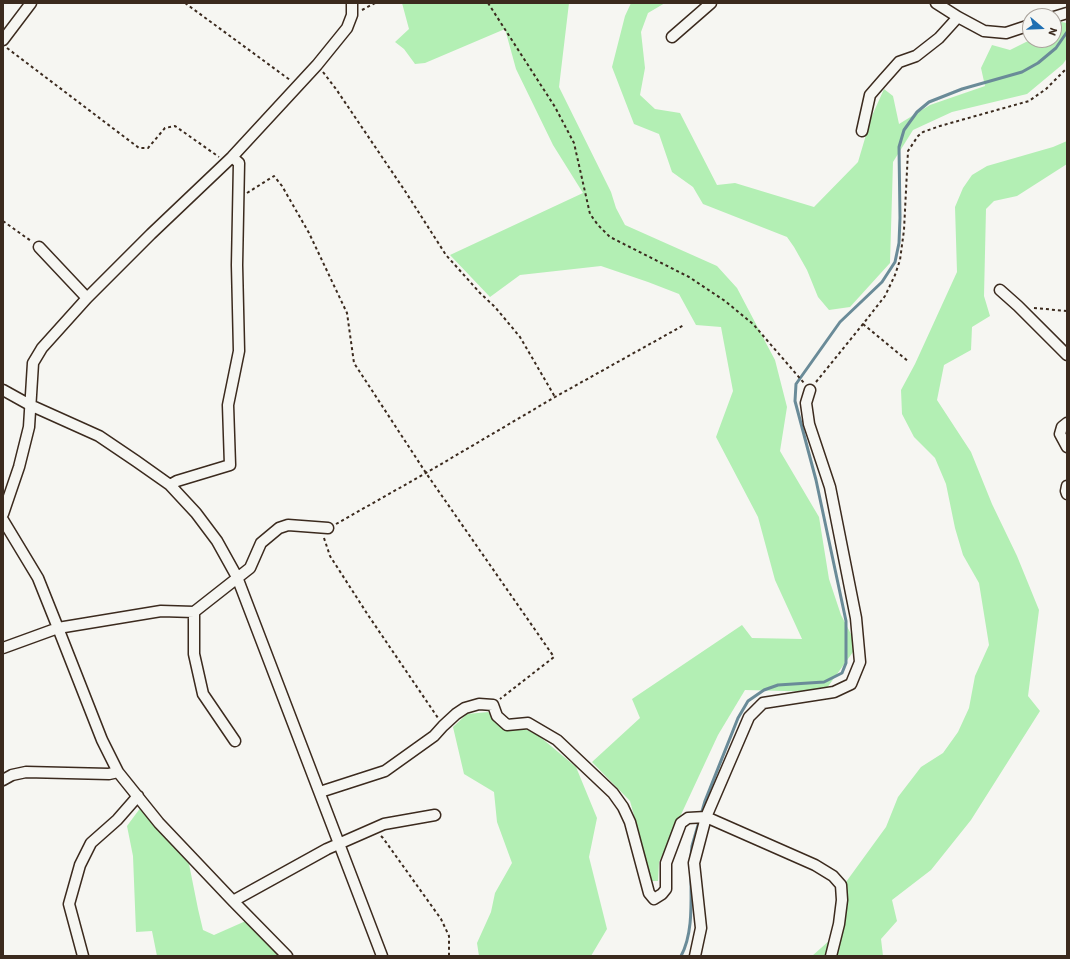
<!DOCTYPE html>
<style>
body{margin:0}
#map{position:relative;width:1070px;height:959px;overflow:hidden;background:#f6f6f2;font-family:Itim,sans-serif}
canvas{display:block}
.frame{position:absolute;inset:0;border:4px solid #3b2a1e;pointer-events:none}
.north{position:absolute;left:1022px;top:8px;width:40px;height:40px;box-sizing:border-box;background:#f6f6f2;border:1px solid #aba49d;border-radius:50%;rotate:109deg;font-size:11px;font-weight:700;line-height:16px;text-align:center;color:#3b2a1e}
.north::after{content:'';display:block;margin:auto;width:14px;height:18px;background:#1f6fb2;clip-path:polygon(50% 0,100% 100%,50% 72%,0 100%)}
</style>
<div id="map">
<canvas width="1070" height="959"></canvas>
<div class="frame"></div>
<div class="north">N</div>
</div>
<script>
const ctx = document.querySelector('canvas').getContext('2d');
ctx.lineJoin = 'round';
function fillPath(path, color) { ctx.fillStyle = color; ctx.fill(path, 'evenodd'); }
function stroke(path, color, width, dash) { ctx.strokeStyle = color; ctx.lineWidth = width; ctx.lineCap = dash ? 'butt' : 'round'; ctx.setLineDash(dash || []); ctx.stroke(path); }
const green = new Path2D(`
 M402 3H569L559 87 611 192 616 208 625 225 717 266 737 288 767 345 775 360 787 407 780 451 819 517 829 579 841 615 852 636 853 652 824 692 745 690 718 735 659 862 658 881H652L630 801 592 762 640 718 632 699 742 625 752 638 802 639 775 580 758 517 716 437 733 391 721 327 696 325 679 294 648 282 601 266 520 275 490 297 450 255 583 193 553 145 516 69 505 29 425 63 415 64 404 49 395 42 409 29Z
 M631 3H665L648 13 641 32 645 68 640 95 655 109 680 113 717 185 735 183 814 207 858 162 871 118 884 89 893 96 899 124 930 105 985 86 981 68 992 45 1010 50 1030 40H1054V26L1061 22 1067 23V58L1063 64 1027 94 952 112 913 130 893 162 890 263 850 307 829 310 818 297 807 270 794 247 787 237 703 204 693 187 672 172 659 134 634 124 612 67 625 16Z
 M1067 141V164L1017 196 994 201 986 209 984 296 990 316 972 327 971 350 944 365 937 400 971 452 992 504 1017 556 1039 610 1028 696 1040 711 971 820 931 870 892 900 897 921 881 939 883 956H812L830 940 846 882 886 827 898 797 921 767 943 753 958 732 969 708 975 676 989 645 979 583 963 555 955 528 946 484 935 458 914 437 902 414 901 390 915 364 957 272 955 207 963 188 972 175 987 166 1053 147Z
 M488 712 505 728H523L539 736 576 767 597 818 589 857 607 929 591 956H479L477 943 491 912 495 893 512 863 497 822 494 792 464 774 453 727 467 714Z
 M141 807 189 864 198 909 203 930 214 935 248 920 284 956H157L152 931 136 932 133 856 127 826Z`);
const stream = new Path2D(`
 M691 856 692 846 705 801 738 718 748 701 764 690 778 685 824 682 842 673 846 663V621L816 480 795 401 796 384 840 322 882 282 895 262 899 243 900 218 899 147 904 130 917 112 929 102 962 89 1022 72 1038 63 1056 48 1067 32
 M681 956C693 934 691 903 691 878`);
const path = new Path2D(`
 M185 3 290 80
 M488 3 555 107 574 143 590 214 598 225 610 237 689 277 725 301 753 324 804 383
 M362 10 375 3
 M7 48 139 148H148L165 128 175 126 219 157
 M323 72 336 89 405 191 446 255 480 293 495 307 520 337 555 397
 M247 193 274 176 282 186 309 233 347 313 354 363 426 473 554 657 500 699
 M3 221 31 241
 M1034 308 1067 311
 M863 324 909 362
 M816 382 863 324 885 296 895 275 900 260 904 230 908 151 918 136 923 132 940 126 1029 101 1046 89 1067 68
 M336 524 426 473 555 397 684 325
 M324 538 330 556 368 615 438 718
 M381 836 383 838 441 919 449 936V956`);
const minor = new Path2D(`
 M936 3 958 17 984 31 1006 33 1030 25
 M1054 17 1067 13
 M672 37 711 3
 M3 40 31 3
 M862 131 870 95 883 80 899 62 916 56 939 38 958 17
 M39 247 87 298
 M1000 290 1018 306 1067 355
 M3 390 30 405 99 436 136 461 170 485 196 513 217 541 237 577 382 956
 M1067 423 1062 427 1060 434 1067 447
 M170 485 177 481 230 465 228 405 239 351 237 265 239 163 232 157
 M1067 486 1066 491 1067 494
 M3 514 19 467 29 427 33 363 42 348 87 298 151 234 232 157 317 65 347 28 352 15V3
 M3 520 38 578 58 628 102 740 118 772 159 823 233 901 287 956
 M194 612V654L203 694 235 741
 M3 648 58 628 161 611 194 612 250 568 261 543 279 528 288 525 328 528
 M3 780 12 775 26 772 109 774 118 772
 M320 792 385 771 434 736 443 726 456 714 465 708 479 704 493 705 497 716 507 725 528 723 557 740 613 793 623 807 630 822 649 893 654 899 662 894 666 889V863L681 823 688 818 706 817 815 865 833 876 841 885 842 900 839 924 831 956
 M233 901 327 849 384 824 435 815
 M83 956 69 904 80 865 91 843 117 820 138 796
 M695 956 701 928 694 863 706 817 749 717 763 703 834 692 851 684 860 662 856 618 830 487 809 424 806 403 810 390`);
fillPath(green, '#b3efb4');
stroke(stream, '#6a8b98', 3);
stroke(minor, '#3b2a1e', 13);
stroke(path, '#3b2a1e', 2, [3, 3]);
stroke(minor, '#f6f6f2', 10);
</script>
